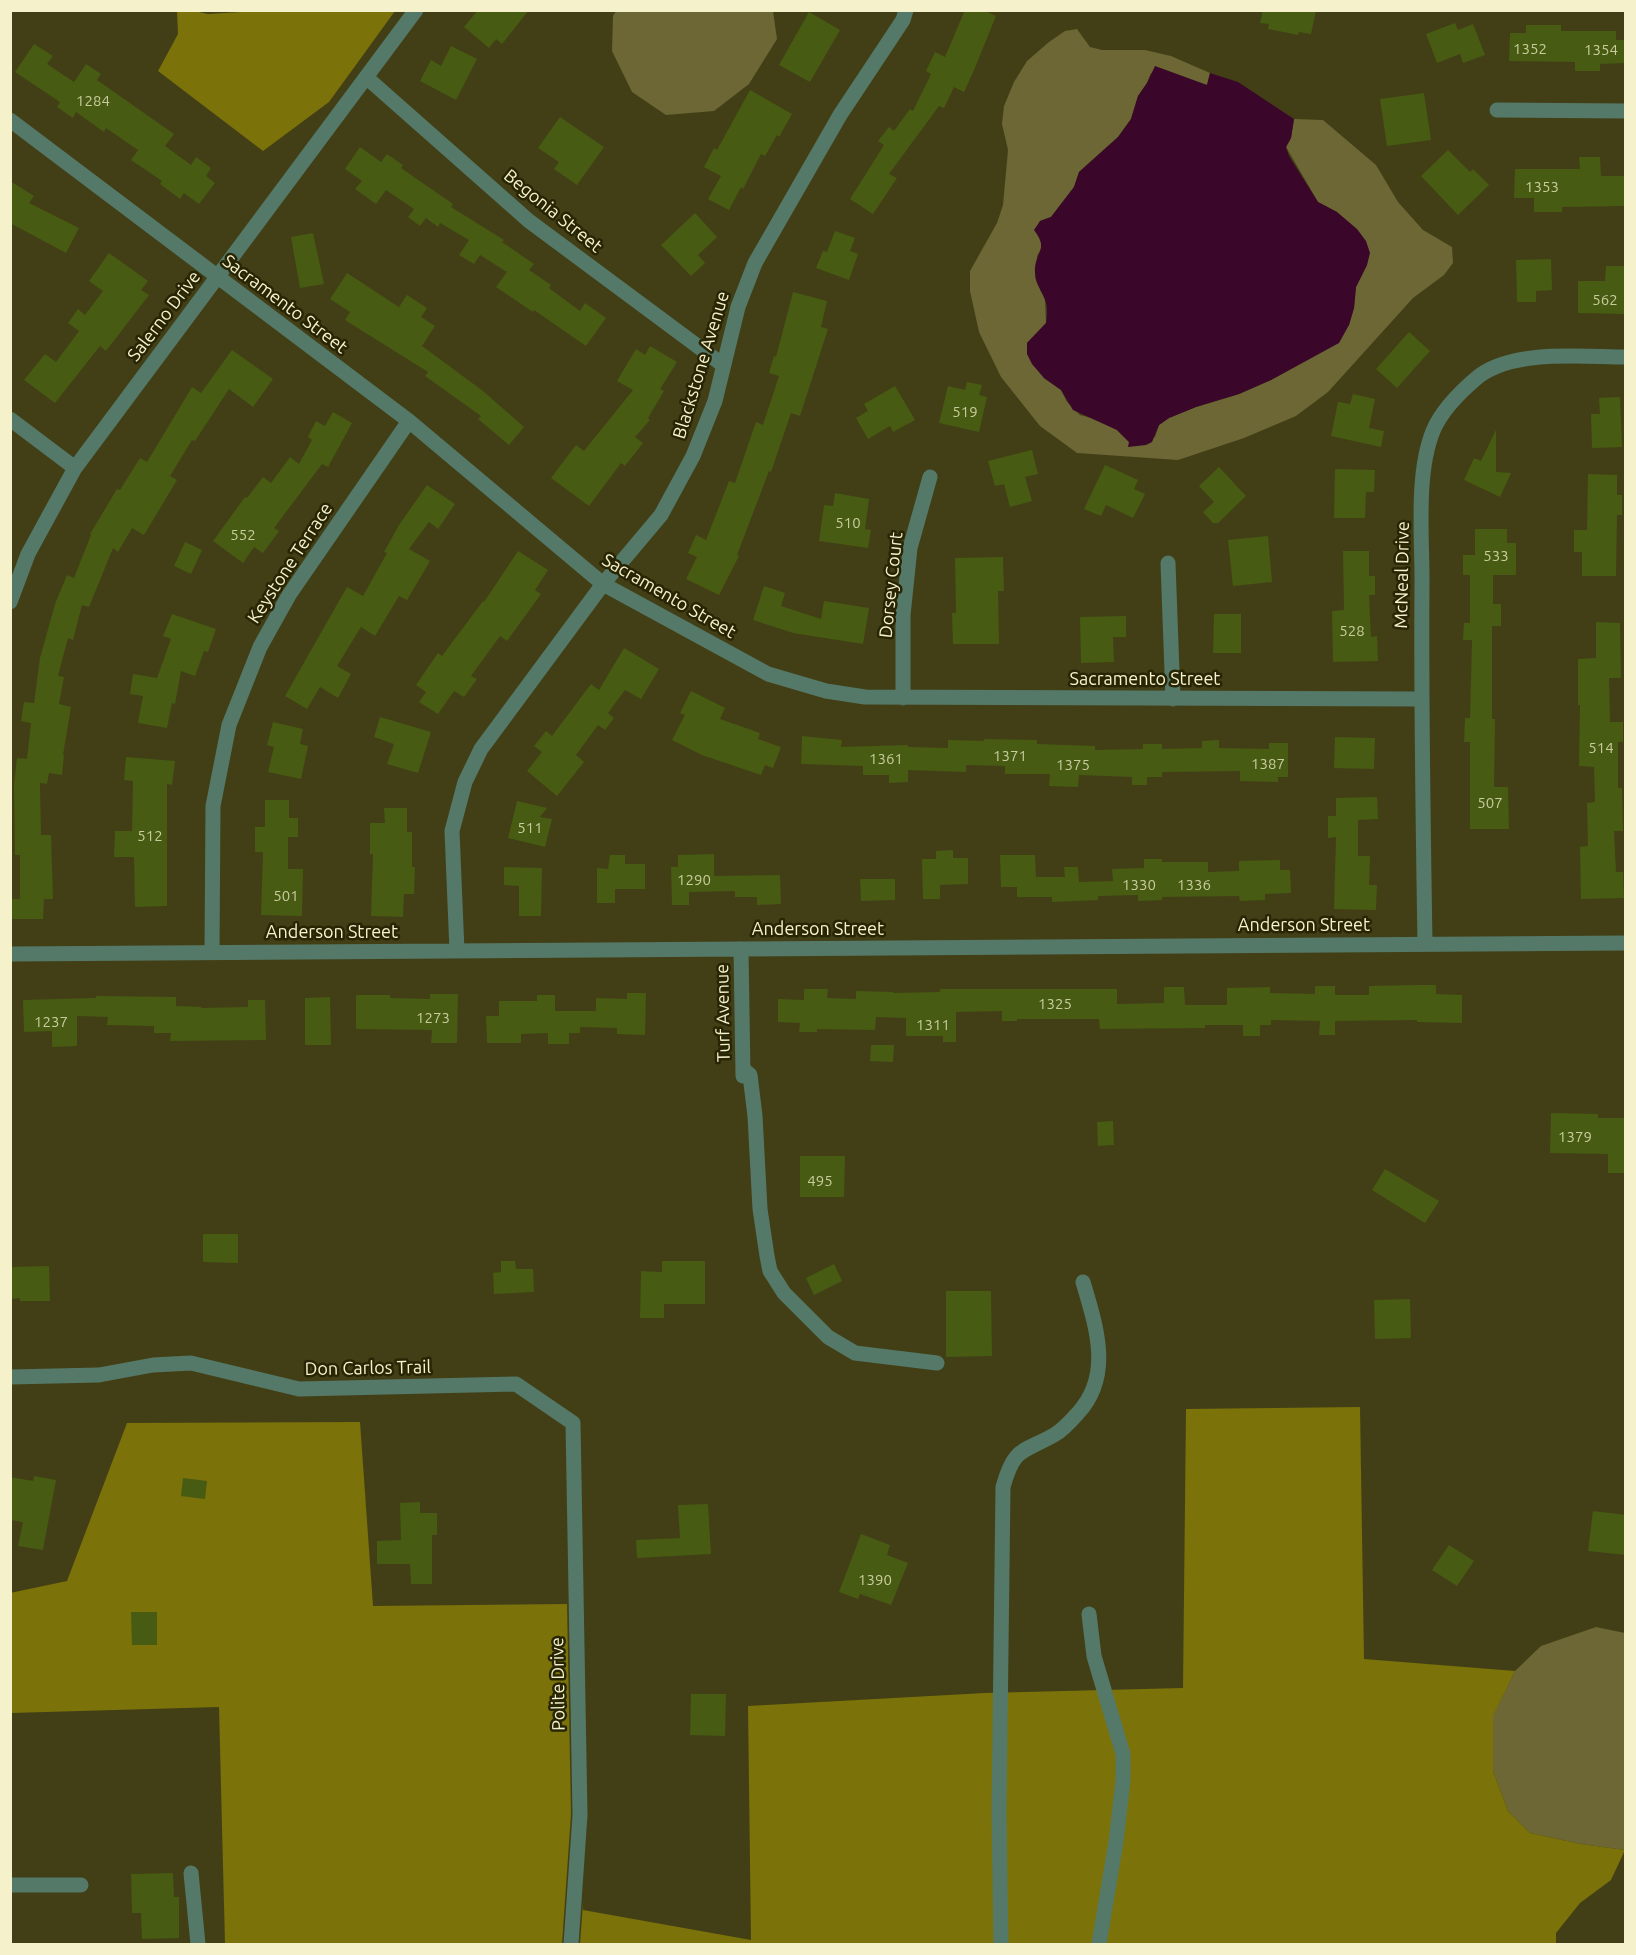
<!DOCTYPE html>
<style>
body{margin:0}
#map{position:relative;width:1636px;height:1955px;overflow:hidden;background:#423f16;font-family:Ubuntu,sans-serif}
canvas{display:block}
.frame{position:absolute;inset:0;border:12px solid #f4f1cb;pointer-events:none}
</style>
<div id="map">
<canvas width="1636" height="1955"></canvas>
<div class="frame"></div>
</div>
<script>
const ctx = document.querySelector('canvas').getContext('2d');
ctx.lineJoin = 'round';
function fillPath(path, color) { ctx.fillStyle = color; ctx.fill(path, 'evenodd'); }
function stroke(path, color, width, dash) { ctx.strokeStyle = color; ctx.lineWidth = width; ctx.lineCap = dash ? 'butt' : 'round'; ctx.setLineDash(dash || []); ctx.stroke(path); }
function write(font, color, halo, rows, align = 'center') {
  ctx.font = font + ' Ubuntu,sans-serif'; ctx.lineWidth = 5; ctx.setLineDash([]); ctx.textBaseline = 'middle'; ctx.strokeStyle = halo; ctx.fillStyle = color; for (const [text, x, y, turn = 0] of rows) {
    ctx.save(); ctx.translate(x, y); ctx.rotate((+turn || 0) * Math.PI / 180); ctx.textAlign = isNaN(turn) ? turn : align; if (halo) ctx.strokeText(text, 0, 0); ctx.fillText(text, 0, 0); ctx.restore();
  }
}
const green = new Path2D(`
 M616 11H773L777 39 749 84 714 111 666 115 632 92 612 51 613 16Z
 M1077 29 1090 47 1102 50H1145L1171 56 1210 73 1207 85 1151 73 1147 83 1138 96 1131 119 1118 137 1079 172 1074 187 1051 217 1040 221 1042 247 1037 256 1040 290 1045 299 1046 323 1027 343 1044 378 1061 390 1067 402 1080 415 1095 419 1117 430 1129 442 1155 437 1159 425 1169 418 1196 407 1239 394 1271 380 1314 356 1349 325 1354 308 1356 287 1367 265 1337 212 1318 202 1286 147 1291 138 1294 119 1323 120 1376 165 1398 202 1423 230 1452 247 1453 263 1444 275 1413 298 1328 392 1296 416 1244 438 1178 460 1077 453 1040 426 1001 377 979 332 970 291V271L997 223 1003 205 1008 150 1002 124 1004 106 1014 82 1027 61 1049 42 1065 31Z
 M1596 1627 1625 1633V1850L1581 1844 1530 1833 1508 1811 1493 1771V1715L1515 1671 1541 1646Z`);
const forest = new Path2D(`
 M258 11H395L329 102 263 151 158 71 178 34 177 11H194L208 14Z
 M1360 1407 1364 1659 1515 1671 1493 1716V1771L1508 1811 1530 1833 1581 1844 1625 1850 1611 1880 1580 1903 1556 1933V1944H580L583 1903V1910L751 1940 748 1706 985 1693 1183 1688 1186 1409Z
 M360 1422 373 1606 567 1604 571 1814 562 1944H225L219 1707 11 1713 10 1593 67 1581 127 1423Z`);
const water = new Path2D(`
 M1155 66 1207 85 1210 73 1238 82 1294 119 1291 138 1286 147 1289 156 1318 202 1337 212 1357 229 1366 241 1370 253 1367 265 1356 287 1354 308 1349 325 1339 343 1271 380 1239 394 1196 407 1169 418 1159 425 1152 442 1146 445 1128 447 1129 442 1117 430 1073 410 1061 390 1044 378 1032 364 1027 354V343L1046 323C1047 316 1048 307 1045 300 1042 290 1035 284 1035 273 1034 251 1050 251 1034 230L1040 221 1051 217 1074 187 1079 172 1118 137 1131 119 1138 96 1147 83Z`);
const building = new Path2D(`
 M478 10H529L502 44 496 39 489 48 464 27Z
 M965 10H983L996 16 974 70 964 92 954 87 944 108 939 106 889 174 897 178 873 214 850 199 884 145 878 141 889 127 894 131 910 109 913 111 931 74 926 71 935 52 945 57Z
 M1263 10H1316L1311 34 1299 32 1298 35 1268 29 1269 24 1260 23Z
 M809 12 840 30 810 82 779 65Z
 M1455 23 1458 30 1473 24 1485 55 1463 63 1460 54 1437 63 1426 34Z
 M1526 25H1561V31H1616V40H1625V63L1600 64V71H1575V62L1509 61 1510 33H1526Z
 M34 44 53 56 47 64 74 82 86 64 101 74 97 80 174 134 165 146 191 165 196 157 211 168 206 176 215 183 199 204 184 193 180 199 160 184 162 181 131 160 138 150 106 128 104 132 76 112 73 118 57 107 60 102 15 72Z
 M451 46 477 59 456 100 420 81 431 60 441 66Z
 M750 90 792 114 779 137 777 135 765 156 761 154 743 189 741 187 729 210 708 199 721 176 704 167 714 148 717 150Z
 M1424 93 1431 140 1387 146 1380 99Z
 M560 117 604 147 577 185 554 169 559 162 538 148Z
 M360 147 381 162 387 154 403 165 401 168 453 204 451 207 504 240 502 242 534 264 529 270 551 285 549 288 580 311 585 303 606 318 586 346 534 310 533 312 496 287 507 272 480 255 474 264 459 255 469 240 440 223 438 227 426 218 420 226 408 217 414 209 386 190 376 204 355 189 362 181 345 169Z
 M1448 150 1470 172 1473 169 1489 185 1458 215 1421 176Z
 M1579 157H1600L1601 176H1626V206L1562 207V212H1534V198H1514L1515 169H1580Z
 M10 181 34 196 29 203 79 228 66 253 10 223Z
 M695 213 717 237 698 255 705 263 691 276 661 245Z
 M835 231 855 238 850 251 858 254 849 280 816 268 823 251 827 252Z
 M313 233 324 284 300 288 291 237Z
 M109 253 148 281 141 290 149 295 106 351 100 346 55 403 24 380 45 354 56 362 79 331 68 323 78 309 85 315 103 291 89 281Z
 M1551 259 1552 290 1536 291V302H1517L1516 260Z
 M1606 266H1626V314L1578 313V281H1605Z
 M347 273 399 307 407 295 427 308 421 317 435 326 422 346 483 391 524 427 509 445 478 419 481 416 425 376 428 372 345 320 350 312 330 299Z
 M793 292 827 301 821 327 828 329 800 416 791 413 771 472 769 471 737 555 739 556 719 595 686 579 697 557 688 553 696 535 706 540 729 481 735 483 756 422 763 425 779 376 769 373 774 356 776 357Z
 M1409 332 1430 351 1397 388 1376 369Z
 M650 346 677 362 660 389 664 391 648 418 650 420 635 437 643 443 625 466 621 463 589 506 551 478 576 445 584 451 633 390 617 381 636 349 645 355Z
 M232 350 273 379 253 407 229 389 195 441 192 440 170 476 177 480 144 535 132 528 118 552 113 548 89 607 82 605 73 640 68 638 58 676 64 677 59 704 71 707 63 755H64L62 775 49 773 47 784 40 783 41 835H51L53 899H44L43 919H11V899H20V855H15L14 784 17 758 27 759 31 723 21 721 24 702 34 703 40 658 55 604 67 575 74 578 91 535 90 534 117 489 120 490 140 458 147 462 192 387 201 393Z
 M967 382 982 385 979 395 987 397 979 432 939 423 948 386 965 390Z
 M895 386 915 420 893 432 890 426 868 439 856 418 868 411 864 404Z
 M1353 394 1375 399 1369 428 1384 431 1381 447 1331 436 1338 402 1350 404Z
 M1620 397 1622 447 1592 448 1591 414H1600L1599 398Z
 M333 412 352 423 328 467 322 464 274 528 279 531 263 553 254 547 243 563 213 541 245 497 247 498 263 477 271 483 290 457 299 464 312 440 308 437 316 421 325 426Z
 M1496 430V472L1511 473 1500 497 1464 480 1474 458 1481 461Z
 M1032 450 1038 474 1025 477 1032 501 1010 507 1004 484 995 486 988 461Z
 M1105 465 1138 480 1134 489 1145 494 1133 518 1106 505 1101 516 1084 509Z
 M1219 467 1246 496 1218 523H1213L1203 512 1214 502 1199 486Z
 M1335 469 1375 470 1374 492H1366L1365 518H1334Z
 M1588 474 1617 475V495H1622V515H1617L1616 576H1582V552H1574V530H1587Z
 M427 485 455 504 438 529 429 522 409 549 430 561 407 600 399 596 375 636 361 627 337 666 351 674 338 698 320 687 307 709 285 696 347 587 363 596 387 553 384 552 399 525Z
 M835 493 869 499 865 529 871 530 868 548 819 541 824 505 833 506Z
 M1475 529H1507V543H1516V575H1493V604H1501V626H1492V719H1495L1494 787H1508L1509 829H1470V742H1464L1465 718H1470L1472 640H1463L1464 623H1470V575H1463V555H1475Z
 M1268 536 1272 582 1233 586 1228 540Z
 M185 542 202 550 191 574 174 566Z
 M518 551 548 570 535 590 541 594 507 641 500 636 471 676 477 679 464 697 454 691 438 714 419 702 426 692 416 685 438 653 442 656 483 601 484 602Z
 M1343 551H1369V576H1375V595H1369L1371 637 1377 636 1378 661 1333 662 1332 611 1344 610Z
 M1003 557 1004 591H998L999 644H953L952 613H956L955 558Z
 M764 586 785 593 781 606 821 619 824 601 869 608 863 644 793 633 753 620Z
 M172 614 216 629 208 652 204 651 195 676 181 671 175 704 172 703 167 728 138 723 143 696 130 694 133 674 157 678 171 639 163 636Z
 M1214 614H1241V653H1213Z
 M1126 616V637H1113L1114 662 1081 663 1080 617Z
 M1596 622 1620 623 1621 678H1609L1610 722H1623V742H1618V788H1622L1623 831H1614L1616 872H1623L1624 898 1581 899 1580 847 1588 846 1587 803 1595 802 1594 767 1579 766 1580 705H1578V659L1596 658Z
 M624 648 659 669 641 699 625 690 608 713 614 718 605 730 598 725 576 755 584 762 557 796 527 771 542 752 534 746 546 731 552 736 591 684 599 690Z
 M691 691 725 708 720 719 760 733 758 739 781 747 773 768 765 765 761 775 702 755 672 740 685 715 680 713Z
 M380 717 431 732 418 773 387 764 394 744 374 737Z
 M273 722 303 729 300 744 308 746 301 779 268 772 274 747 267 745Z
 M802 736 842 740 841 747 908 745V747L948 748V740L984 741V739L1037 740V744L1095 746V750L1143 749V744H1162V749L1202 748V741L1219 740V748L1269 749V743H1288V777H1278V782L1240 781V771L1162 772V777H1147V785H1132V777L1079 775 1078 787 1049 786 1050 774H1005V766L966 765V772L908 770V782L889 783V775H863V766L801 764Z
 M1335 737 1375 738 1374 769 1334 768Z
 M126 757 175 761 172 785 167 784V906L135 907 134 857H114L115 831H132L133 781 124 780Z
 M1377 797 1378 819 1358 820V856H1370L1369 885H1377L1376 910 1334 909 1336 837 1328 838V816H1336V798Z
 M265 800H289V818H298V837H288V869H303L302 916 261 915 263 852H255V827H265Z
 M517 801 547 808 540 817 552 819 545 847 508 838Z
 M384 808H407V832H412V867H415L414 894H404L403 917 371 916 373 854H370V823H385Z
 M953 850V858H968V884L940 885V899H923L922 859H936V851Z
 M714 854V876L780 875 781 904 757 905V897H735V891L689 892V905H672L671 867H678V855Z
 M610 855H625V864H645V889H615V903H597V868L608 869Z
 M1000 855H1035L1036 877H1065L1064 867H1078L1079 882 1113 881 1112 869 1144 868V859H1162V862H1208V872L1239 871V861L1280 860V870H1290L1291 893 1265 894V900L1240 901 1239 896 1162 897V900L1138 901V895L1098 896V900L1052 902V897H1017V887H1001Z
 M504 867 542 868 541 916H519V886L504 885Z
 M860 879H895V900L861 901Z
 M1417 985H1436V994L1462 995V1023L1417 1022V1020L1335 1021V1035H1319L1320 1021 1271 1020V1025H1260V1036H1243V1025H1205V1028L1100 1029 1099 1019H1017V1021H1002V1011L956 1012V1042H943V1036H906V1018L876 1017 875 1030 817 1029V1032H799L800 1023 778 1022V999L804 1000V989H828L827 998 856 999V991L893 992V993L940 992V989H1117V1004L1164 1003V987H1184L1185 1005H1227V988L1270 987V993L1315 994V986H1335V995H1369V986Z
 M627 993H646L645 1035 617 1034V1028L580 1027V1033H569V1044H548V1033L521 1034V1043H487L486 1016H499V1001H537V995H555V1011H596V998L627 999Z
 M430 994H458L457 1043H431L432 1030 356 1029V995H390V998L430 999Z
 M96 996 176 997V1006L201 1007V1008L248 1007V1000H265L266 1040 170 1041 171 1033H154V1026L107 1025 108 1017 77 1016V1046L52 1047V1031L24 1032 23 1000 96 998Z
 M330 997 331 1045H305V998Z
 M871 1045H894L893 1062 870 1061Z
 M1551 1113 1598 1114V1118H1626V1173H1608V1154L1550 1153Z
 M1113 1121 1114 1145 1098 1146 1097 1122Z
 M800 1156H845L844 1197H800Z
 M1385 1169 1439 1201 1425 1223 1372 1190Z
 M203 1234H238V1263L203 1262Z
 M501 1261H515L516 1269H533L534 1292 494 1294 493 1273 501 1272Z
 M662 1261H705V1304H664V1318H640L641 1271 662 1272Z
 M834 1264 842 1281 814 1295 806 1278Z
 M49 1266 50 1301H20V1298L10 1299V1267Z
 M946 1291H991L992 1356 946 1357Z
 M1410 1299 1411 1338 1375 1339 1374 1300Z
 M34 1476 56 1480 43 1550 18 1546 23 1522 10 1520V1477L33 1481Z
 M183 1478 207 1481 205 1499 181 1496Z
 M420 1502V1513H437V1535H432V1584H411L410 1564H377V1541L401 1540 400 1503Z
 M708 1504 711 1554 637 1558 636 1540 680 1538 678 1505Z
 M1593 1511 1626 1515V1555L1588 1551Z
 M861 1534 890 1545 887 1555 908 1563 891 1605 860 1594 858 1599 839 1592Z
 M1449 1545 1474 1561 1457 1586 1432 1570Z
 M131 1612H157V1645H132Z
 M691 1694H726L725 1736 690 1735Z
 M173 1873 174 1897H179V1938L142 1939 141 1913H132L131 1874Z`);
const minor = new Path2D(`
 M366 77 529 221 723 365
 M1497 110 1626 111
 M10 120 409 421 603 584 768 674 826 691 865 697 1421 699
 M10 419 75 468
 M1168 563 1173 699
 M10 602 28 554 75 468 416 10
 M903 698V615L910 548 930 477
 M1425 943C1423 822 1421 701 1422 580 1422 535 1416 473 1433 431 1442 409 1461 391 1479 376 1515 349 1583 357 1626 357
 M741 949 743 1076
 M212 951 213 806 229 725 260 647 289 595 409 421
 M457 951 452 831 465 782 481 749 603 584 661 515 693 456 715 401 738 307 755 263 840 115 903 20 906 10
 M10 954 1626 943
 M743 1069 750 1075 755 1116 760 1209 767 1256 770 1271 784 1293 828 1337 855 1353 937 1363
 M10 1377 99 1375 153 1365 191 1363 299 1389 516 1384 573 1423 580 1815 571 1944
 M1089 1614 1094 1656 1123 1754V1780L1116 1842 1099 1944
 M191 1873 198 1944
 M10 1885H81
 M1001 1944 999 1812 1003 1487C1014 1447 1022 1453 1054 1435 1063 1430 1071 1421 1078 1413 1113 1375 1096 1326 1083 1282`);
const numberNames = [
 ["1352",1530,49],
 ["1354",1601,50],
 ["1284",93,101],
 ["1353",1542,187],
 ["562",1605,300],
 ["519",965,412],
 ["510",848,523],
 ["552",243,535],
 ["533",1496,556],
 ["528",1352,631],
 ["514",1601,748],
 ["1371",1010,756],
 ["1361",886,759],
 ["1387",1268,764],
 ["1375",1073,765],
 ["507",1490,803],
 ["511",530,828],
 ["512",150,836],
 ["1290",694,880],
 ["1330",1139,885],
 ["1336",1194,885],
 ["501",286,896],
 ["1325",1055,1004],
 ["1273",433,1018],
 ["1237",51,1022],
 ["1311",933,1025],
 ["1379",1575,1137],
 ["495",820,1181],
 ["1390",875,1580]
];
const streetNames = [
 ["Begonia Street",553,211,39],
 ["Sacramento Street",285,304,37],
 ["Salerno Drive",164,316,-53],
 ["Blackstone Avenue",701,365,-73],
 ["Keystone Terrace",290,563,-57],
 ["McNeal Drive",1402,575,-89],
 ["Dorsey Court",891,585,-84],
 ["Sacramento Street",669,596,30],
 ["Sacramento Street",1145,679],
 ["Anderson Street",1304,925],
 ["Anderson Street",818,929],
 ["Anderson Street",332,932],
 ["Turf Avenue",723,1013,-91],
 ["Don Carlos Trail",368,1368,-1],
 ["Polite Drive",558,1684,-91]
];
fillPath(green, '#6c6734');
fillPath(forest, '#7b720a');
fillPath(water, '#3a072a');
fillPath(building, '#475b13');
stroke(minor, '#547968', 15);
write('15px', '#c9cc9d', null, numberNames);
write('18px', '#f4f1cb', '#282505', streetNames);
</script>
